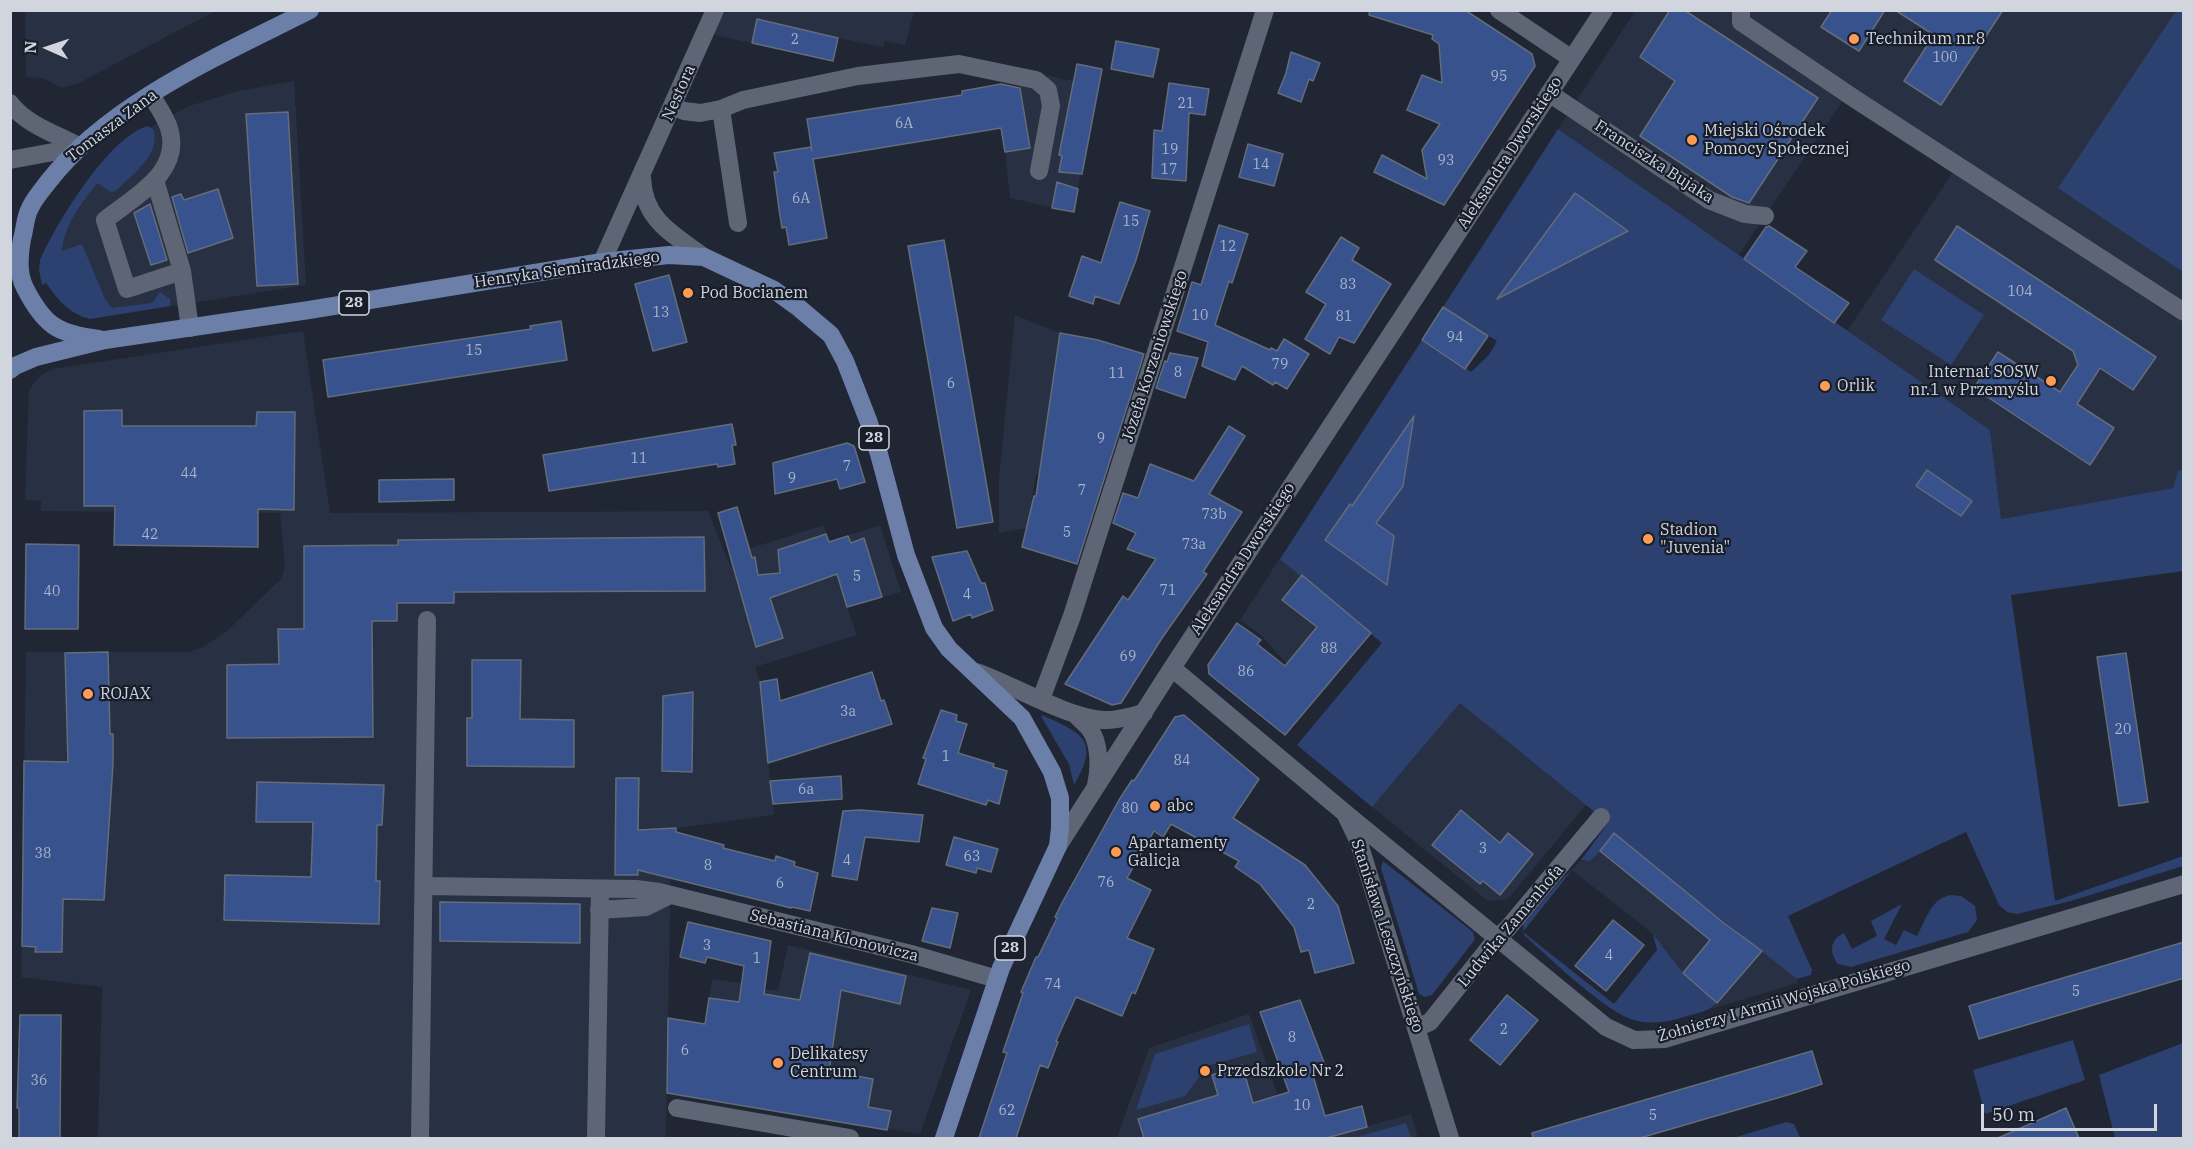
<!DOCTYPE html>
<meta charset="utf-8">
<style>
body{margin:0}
#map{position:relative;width:2194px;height:1149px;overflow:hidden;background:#202633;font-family:"IBM Plex Serif",serif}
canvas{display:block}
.frame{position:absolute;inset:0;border:12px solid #d1d5de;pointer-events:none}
.north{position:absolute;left:18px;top:18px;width:60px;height:60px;-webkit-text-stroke:4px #171d29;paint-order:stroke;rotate:273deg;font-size:16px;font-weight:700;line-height:24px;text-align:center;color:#d1d5de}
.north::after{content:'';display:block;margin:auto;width:21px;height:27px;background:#d1d5de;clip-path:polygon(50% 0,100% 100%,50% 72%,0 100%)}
.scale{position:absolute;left:1981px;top:1104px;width:176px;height:27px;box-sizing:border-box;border:3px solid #d1d5de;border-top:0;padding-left:8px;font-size:18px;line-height:21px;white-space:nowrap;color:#d1d5de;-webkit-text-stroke:4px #171d29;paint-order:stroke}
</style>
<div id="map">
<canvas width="2194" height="1149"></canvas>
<div class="frame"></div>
<div class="north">N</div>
<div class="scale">50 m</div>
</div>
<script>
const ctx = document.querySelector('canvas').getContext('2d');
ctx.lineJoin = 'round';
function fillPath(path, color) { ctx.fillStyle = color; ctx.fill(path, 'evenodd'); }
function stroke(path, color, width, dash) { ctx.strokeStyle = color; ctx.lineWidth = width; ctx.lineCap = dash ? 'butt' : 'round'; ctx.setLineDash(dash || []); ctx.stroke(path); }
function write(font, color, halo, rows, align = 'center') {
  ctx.font = font + ' "IBM Plex Serif",serif'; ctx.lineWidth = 4.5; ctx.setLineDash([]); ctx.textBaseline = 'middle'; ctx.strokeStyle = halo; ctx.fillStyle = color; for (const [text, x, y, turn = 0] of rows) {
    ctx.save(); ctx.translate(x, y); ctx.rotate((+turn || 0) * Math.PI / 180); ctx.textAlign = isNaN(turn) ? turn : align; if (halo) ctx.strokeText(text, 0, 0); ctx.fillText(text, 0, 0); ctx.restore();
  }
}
const built = new Path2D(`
 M25 11V10L215 11 79 83 61 88 43 78 26 77Z
 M715 11H914L905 45 885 41 883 47 838 38 833 61 705 33Z
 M1635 11H2183V469L2178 471 2173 488 2001 519 1990 430 1847 331 1955 169 1842 102 1738 256 1558 129Z
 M1023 71 1100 86 1091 125 1089 124 1074 212 1010 198 1005 152 1030 148 1020 85Z
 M294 81 306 285 90 319 81 317 55 248 84 195 122 151 151 127 189 106 238 91Z
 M1015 315 1060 333 1062 470 1036 474 1027 528 999 533V479Z
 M303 331 330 513 708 511 731 568 729 555 824 525 829 542 880 525 901 592 847 607 857 635 755 667 760 682 774 815 669 829 670 909 666 1138H98L102 987 21 977 26 652H189L203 647 227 631 282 578 285 564 280 513 41 511V501L25 500 29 390 40 376 53 369Z
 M1280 558 1371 633 1325 690 1317 684 1309 683 1285 662 1262 636 1240 620Z
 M1460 703 1586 805 1508 899 1488 901 1372 807Z
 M1614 833 1743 938 1745 937 1797 979 1798 983 1711 1009 1717 1003 1683 973 1653 934 1572 870 1581 860 1584 862Z
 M788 945 971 990 920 1134 720 1102 705 1024 712 979 741 983 743 986 778 991Z
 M1249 1014 1293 1138H1117L1149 1048Z
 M1411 1114 1418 1138H1326Z`);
const green = new Path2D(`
 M2176 11H2184L2183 272 2058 188Z
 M148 126 153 129C162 154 131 175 116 191L111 192 97 183C82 202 63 227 62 251L82 244 105 299 112 308 152 303 160 292 170 299V306L90 319C68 313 59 301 46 283L42 285 39 270 40 260C56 224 109 136 148 126Z
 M1558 129 1990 430 2001 519 2173 488 2178 471 2183 469V571L2011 595 2055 901 2183 856V866L2071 901 2017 914 2007 912 1999 905 1966 832 1788 916 1812 970 1811 975 1797 979 1698 901 1600 851 1590 861 1581 860 1608 823 1460 703 1372 807 1297 745 1382 643 1280 559 1422 340 1471 372 1489 355 1497 341 1443 307Z
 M1914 269 1984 315 1951 365 1881 320Z
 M1042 715C1082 733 1101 740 1074 785L1069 764 1042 718Z
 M1383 861 1473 932 1475 939 1473 942 1432 995 1425 997 1419 994 1381 868Z
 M1572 870 1523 932 1614 1004 1657 950 1653 934 1683 973 1717 1003C1708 1012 1696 1013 1684 1017 1667 1022 1651 1025 1634 1020 1607 1013 1547 956 1524 935L1523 924 1564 877Z
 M1951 895 1961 896 1975 906 1977 920 1968 932 1851 967 1838 964C1829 952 1830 939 1844 933L1852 949 1877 936 1871 921 1902 904 1884 939 1896 945 1904 930 1917 936C1926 920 1931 898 1951 895Z
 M1249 1024 1257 1052 1207 1066 1185 1096 1136 1110 1155 1054Z
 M2073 1040 2085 1080 1985 1114 1973 1070Z
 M2183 1043V1138H2115L2099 1075Z
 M1786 1122 1794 1124 1800 1138H1733Z
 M1406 1123 1411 1138H1354Z`);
const building = new Path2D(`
 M1370 10H1465L1532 54 1535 66 1444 205 1374 172 1382 155 1427 179 1422 150 1440 124 1407 110 1422 75 1442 83 1439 44 1432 39 1433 35 1369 15Z
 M1670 10H1684L1818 98 1749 203 1732 197 1640 136 1675 81 1640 57Z
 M1832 10H1885L1859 51 1821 27Z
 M1895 10H2003L1941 105 1904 81 1934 35Z
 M757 19 838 38 833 61 752 43Z
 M1116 41 1159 49 1153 77 1111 69Z
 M1291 52 1320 63 1313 81 1309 79 1301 102 1278 93 1286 73Z
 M1077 64 1102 69 1082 174 1059 172 1062 156 1059 155Z
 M1169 83 1209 89 1205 115 1189 113 1186 181 1152 178 1154 130 1162 131Z
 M1001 84 1020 88 1030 148 1005 152 1001 128 813 159 827 238 789 245 786 227 782 228 779 209 774 172H778L774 153 811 147 812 151 807 119 962 95V91Z
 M288 112 298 284 257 286 246 114Z
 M1248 144 1283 154 1274 186 1239 177Z
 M1057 182 1078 189 1074 212 1052 208Z
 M218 189 233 238 188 253 172 197 181 194 184 200Z
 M1575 193 1628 231 1497 299 1553 223Z
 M1120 202 1150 211 1136 260 1119 304 1095 296 1093 304 1069 296 1082 256 1101 263Z
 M150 204 167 260 151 265 134 213Z
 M1219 225 1248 234 1232 283 1229 281 1215 325 1270 350 1271 348 1277 351 1284 339 1309 354 1287 389 1275 382 1273 385 1242 366 1235 380 1202 366 1208 342 1177 331 1192 282 1201 285Z
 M1769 226 1807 251 1795 267 1849 303 1834 323 1744 259 1766 227Z
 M1957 226 2156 357 2133 390 2100 368 2077 404 2114 428 2090 465 1974 388 1998 352 2060 392 2078 365 2073 351 1935 260Z
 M1341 237 1359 248 1352 260 1391 284 1354 343 1339 337 1330 354 1305 339 1326 304 1306 292Z
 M944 240 993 522 957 528 908 246Z
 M669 275 687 342 653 351 635 284Z
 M1443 307 1488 336 1465 369 1422 340Z
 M561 321 567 360 328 397 323 360 531 329 530 326Z
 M1060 333 1098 340 1144 354 1077 564 1022 547 1034 496H1036Z
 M1170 353 1198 358 1185 398 1156 388 1165 361 1167 362Z
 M122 410V426H256L257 412H295L294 510 258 509V547L114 545 115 506H84V411Z
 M1414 416 1403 486 1376 523 1394 536 1387 585 1325 540 1350 504 1352 506Z
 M732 424 736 445H732L735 464 718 467 717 464 549 491 543 455Z
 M1229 426 1245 436 1209 494 1242 512 1203 572 1207 574 1162 638 1121 703 1112 705 1065 684 1123 596 1128 600 1156 559 1127 549 1136 533 1113 523 1123 493 1138 498 1150 464 1194 481Z
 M847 443 854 446 865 482 840 489 837 479 775 494 773 463Z
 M1927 470 1972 501 1961 516 1916 486Z
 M454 479V500L379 502V480Z
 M737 507 752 558 755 557 758 575 780 573 778 550 826 534 829 542 848 536 851 543 864 538 882 597 847 607 837 574 770 598 783 638 756 647 718 513Z
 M704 537 705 591 454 592V603H397V621H372L373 737 227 738V665L279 664 278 629H304V546L398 545V540Z
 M26 544 79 545 78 629H25Z
 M967 551 981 583H985L993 610 972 618 971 614 953 621 932 557Z
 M1302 575 1371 633 1285 735 1209 674 1208 665 1237 623 1261 640 1257 644 1285 666 1317 627 1282 600Z
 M108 652 110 734H113V764L104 900 63 899 62 952H35L36 947 22 946 24 761 68 762 65 653Z
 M2126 653 2148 802 2119 806 2097 657Z
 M472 660H521L520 719 574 720V767L467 766V718H472Z
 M872 672 881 701 884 700 892 724 768 763 760 682 777 679 780 701Z
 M693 692 692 772 662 771 663 696Z
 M941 710 957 715 956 721 967 724 958 753 994 764 993 767 1007 771 999 804 988 800 986 805 918 784 926 759 923 758Z
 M1184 715 1259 779 1233 818 1305 865 1338 906 1354 963 1315 973 1309 950 1301 952 1294 927 1260 884 1235 867 1239 861 1171 824 1163 837 1154 831 1127 878 1151 890 1127 938 1154 949 1135 994 1132 992 1122 1016 1076 997 1056 1041 1058 1042 1048 1068 1040 1065 1016 1138H979L1007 1053 1003 1052 1023 993 1021 992 1036 957H1038L1057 918 1055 917 1063 901 1119 800 1132 780 1134 781 1175 717Z
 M841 776 842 799 773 804 770 781Z
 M616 778H639L638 830 676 828V832L724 845 723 848 775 861 776 856 795 862 794 866 818 873 810 911 792 907 791 908 638 870V875H615Z
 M257 782 384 785 382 825H377L376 881H380L379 924 224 920 225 875 311 877 313 822H256Z
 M861 810 923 815 919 842 865 837 857 880 832 876 843 811Z
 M1461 810 1500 843 1508 833 1533 854 1500 895 1483 881 1480 884 1432 845Z
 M1614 833 1724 923 1762 951 1717 1003 1683 973 1710 940 1600 851Z
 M954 837 998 849 991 872 977 868 976 873 946 865Z
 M440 902 580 904V943L440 941Z
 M932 908 958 913 950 948 922 941Z
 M1613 920 1644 945 1606 991 1575 966Z
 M688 922 771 941 764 994 800 1000 810 953 906 976 900 1004 841 990 829 1071 873 1079 868 1107 891 1111 887 1130 667 1093 668 1018 705 1024 709 998 739 1002 744 966 707 957 705 963 680 957Z
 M2184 942V978L1979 1039 1969 1006Z
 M1507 995 1538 1020 1500 1065 1470 1040Z
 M1300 1000 1325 1065 1311 1069 1325 1116 1362 1106 1367 1127 1326 1138H1144L1138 1119 1218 1095 1212 1075 1242 1065 1253 1103 1289 1092 1260 1012Z
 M20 1015H61L60 1138H19V1108H17Z
 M1812 1051 1822 1084 1791 1094 1640 1138H1533L1532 1133Z
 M2066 1108 2079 1138H1998L2039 1120Z`);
const minor = new Path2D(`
 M1499 10 1572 59
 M1741 10V22L1858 101 2184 312
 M1549 93 1709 200 1745 214 1765 216
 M151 95C157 105 165 116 169 128 183 172 134 197 105 220L127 289 182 271 190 328
 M10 103C26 125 57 134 80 147
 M672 106 684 111 700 113 721 109 743 100 858 76 959 64 1036 80 1048 90 1051 106 1039 171
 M721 109 738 223
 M10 160 80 147
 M642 177C643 220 673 234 704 257
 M155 180 182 271
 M602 262 715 10
 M1172 668 1345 813 1358 840 1450 1138
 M976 672C1014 685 1065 717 1103 720 1116 721 1131 716 1144 713
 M1041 699 1072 616 1265 10
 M1075 714C1079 719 1085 723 1089 728 1100 742 1100 768 1096 785
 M1345 813 1606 1027 1634 1040 1665 1039 2184 884
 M1058 846 1172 668 1604 10
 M424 886 636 889 659 892 911 954 997 979
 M599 910 646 907 670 895
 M1416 1028 1430 1022 1497 938 1508 928 1601 817
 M677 1108 850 1138
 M420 1138 427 620
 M596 1138 600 889`);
const major = new Path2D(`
 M99 339C57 334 44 325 25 288 17 273 19 255 22 239 25 229 25 217 30 208 34 199 42 190 48 182 109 103 223 54 310 10
 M10 370 15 366 36 357 105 340 309 310 602 262 669 255 704 257 774 290 799 308 831 335 845 361 868 420 879 454 906 555 934 628 949 649 1022 718 1052 772 1060 798V828L1058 846 1001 968 944 1138`);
const markers = [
 [1854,39,6,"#fd9c56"],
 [1692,140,6,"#fd9c56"],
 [688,293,6,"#fd9c56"],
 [2051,381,6,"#fd9c56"],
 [1825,386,6,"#fd9c56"],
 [1648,539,6,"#fd9c56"],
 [88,694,6,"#fd9c56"],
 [1155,806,6,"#fd9c56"],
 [1116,852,6,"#fd9c56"],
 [778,1063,6,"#fd9c56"],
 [1205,1071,6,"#fd9c56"]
];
const numberNames = [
 ["2",795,40],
 ["100",1945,58],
 ["95",1499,77],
 ["21",1186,104],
 ["6A",904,124],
 ["19",1170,150],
 ["93",1446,161],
 ["14",1261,165],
 ["17",1169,170],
 ["6A",801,199],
 ["15",1131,222],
 ["12",1228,247],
 ["83",1348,285],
 ["104",2020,292],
 ["13",661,313],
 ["10",1200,316],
 ["81",1344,317],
 ["94",1455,338],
 ["15",474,351],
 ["79",1280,365],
 ["8",1178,373],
 ["11",1117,374],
 ["6",951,384],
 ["9",1101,439],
 ["11",639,459],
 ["7",847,467],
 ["44",189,474],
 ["9",792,479],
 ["7",1082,491],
 ["73b",1214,515],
 ["5",1067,533],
 ["42",150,535],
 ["73a",1194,545],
 ["5",857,577],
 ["71",1168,591],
 ["40",52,592],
 ["4",967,595],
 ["88",1329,649],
 ["69",1128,657],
 ["86",1246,672],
 ["3a",848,712],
 ["20",2123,730],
 ["1",946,757],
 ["84",1182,761],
 ["6a",806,790],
 ["80",1130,809],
 ["3",1483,849],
 ["38",43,854],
 ["63",972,857],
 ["4",847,861],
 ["8",708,866],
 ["76",1106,883],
 ["6",780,884],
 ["2",1311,905],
 ["3",707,946],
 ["4",1609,956],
 ["1",757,959],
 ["74",1053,985],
 ["5",2076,992],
 ["2",1504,1030],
 ["8",1292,1038],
 ["6",685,1051],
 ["36",39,1081],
 ["10",1302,1106],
 ["62",1007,1111],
 ["5",1653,1116]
];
const shields = [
 [354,303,30],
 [874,438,30],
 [1010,948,30]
];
const shieldNames = [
 ["28",354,303],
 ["28",874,438],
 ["28",1010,948]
];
const poiNames = [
 ["Technikum nr.8",1866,39],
 ["Miejski Ośrodek",1704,131],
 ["Pomocy Społecznej",1704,149],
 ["Pod Bocianem",700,293],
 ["Internat SOSW",2039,372,"right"],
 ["nr.1 w Przemyślu",2039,390,"right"],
 ["Orlik",1837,386],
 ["Stadion",1660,530],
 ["\"Juvenia\"",1660,548],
 ["ROJAX",100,694],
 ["abc",1167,806],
 ["Apartamenty",1128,843],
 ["Galicja",1128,861],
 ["Delikatesy",790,1054],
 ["Centrum",790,1072],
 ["Przedszkole Nr 2",1217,1071]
];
const streetNames = [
 ["Nestora",679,93,-66],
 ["Tomasza Zana",112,126,-37],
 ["Aleksandra Dworskiego",1510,153,-57],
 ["Franciszka Bujaka",1654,162,33],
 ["Henryka Siemiradzkiego",567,270,-8],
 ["Józefa Korzeniowskiego",1155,356,-72],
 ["Aleksandra Dworskiego",1243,559,-57],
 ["Ludwika Zamenhofa",1511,926,-50],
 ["Sebastiana Klonowicza",834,936,14],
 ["Stanisława Leszczyńskiego",1387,936,72],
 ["Żołnierzy I Armii Wojska Polskiego",1784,1001,-16]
];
fillPath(built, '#283143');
fillPath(green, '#2c416f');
fillPath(building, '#37528c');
stroke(building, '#646c7a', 1.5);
stroke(minor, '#5e6574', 18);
stroke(major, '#6b7fa9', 18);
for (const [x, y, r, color] of markers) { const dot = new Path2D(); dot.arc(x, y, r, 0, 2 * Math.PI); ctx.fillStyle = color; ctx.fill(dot); stroke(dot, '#171d29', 2); }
write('14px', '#aab4ca', null, numberNames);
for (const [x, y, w] of shields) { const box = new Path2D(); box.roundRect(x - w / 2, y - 12, w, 24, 4.5); ctx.fillStyle = '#171d29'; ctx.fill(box); stroke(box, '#d1d5de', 1.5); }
write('bold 15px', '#d1d5de', null, shieldNames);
write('16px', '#d1d5de', '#171d29', poiNames, 'left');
write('16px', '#d1d5de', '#171d29', streetNames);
</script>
